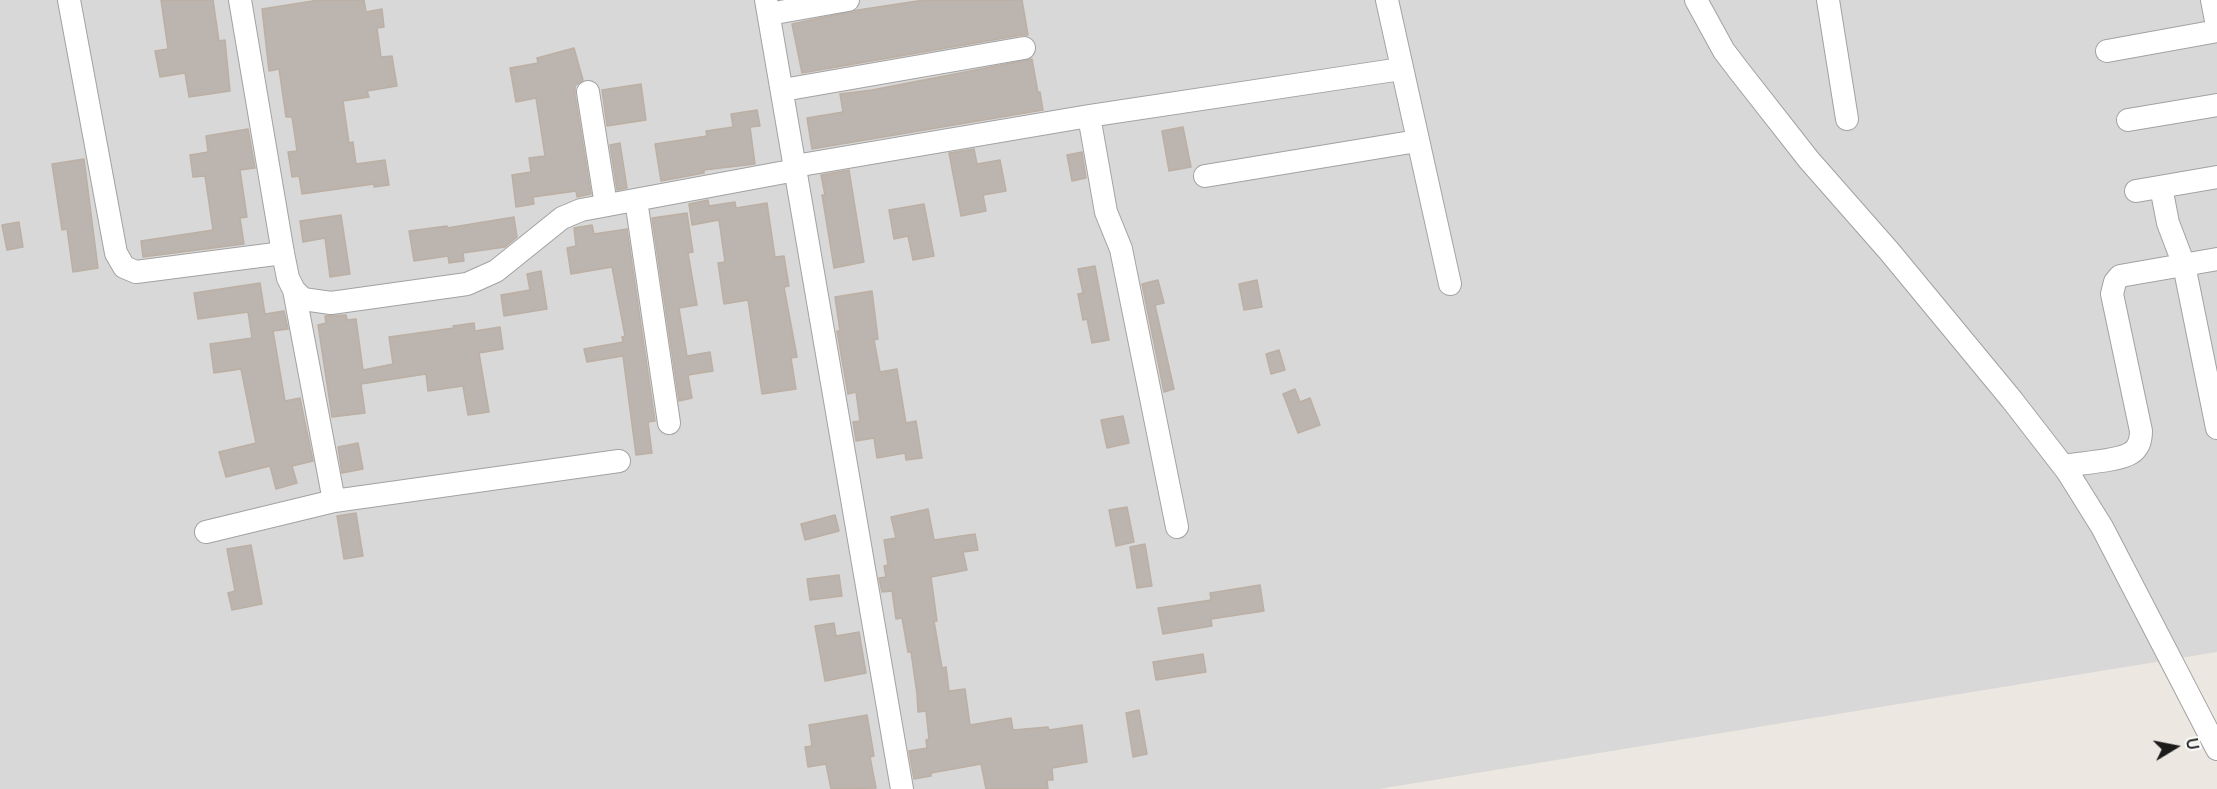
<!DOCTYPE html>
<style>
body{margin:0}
#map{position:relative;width:2217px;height:789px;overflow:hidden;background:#ece8e1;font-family:Manrope,sans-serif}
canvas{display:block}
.north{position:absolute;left:2145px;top:717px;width:60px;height:60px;-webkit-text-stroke:4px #fff;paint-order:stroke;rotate:80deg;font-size:16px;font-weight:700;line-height:24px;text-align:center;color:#1b1b1b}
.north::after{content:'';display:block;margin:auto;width:21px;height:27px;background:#1b1b1b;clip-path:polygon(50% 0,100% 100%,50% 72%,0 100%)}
</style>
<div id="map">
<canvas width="2217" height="789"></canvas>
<div class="north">U</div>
</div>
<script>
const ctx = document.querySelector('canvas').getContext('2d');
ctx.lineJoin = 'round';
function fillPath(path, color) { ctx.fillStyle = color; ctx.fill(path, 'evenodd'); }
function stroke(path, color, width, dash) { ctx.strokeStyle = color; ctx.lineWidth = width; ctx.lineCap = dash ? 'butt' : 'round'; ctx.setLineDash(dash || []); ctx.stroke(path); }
const residential = new Path2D(`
 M0 0H2217V652L1379 789H0Z`);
const building = new Path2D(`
 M161 0H213L219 41 225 40 230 91 189 97 185 73 160 77 155 51 168 49Z
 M319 0H364L366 12 382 9 384 27 377 28 381 57 392 56 397 86 367 91 369 97 343 101 349 143 353 142 356 164 385 160 389 185 374 187V184L302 194 299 176 292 177 288 152 297 151 292 117H286L279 69 269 71 262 9Z
 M924 0H1022L1028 35H1022L802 73 792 24 858 10Z
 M574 48 583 80 575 86V94L591 194 577 197 576 191 533 197 534 204 516 207 512 175 531 172 529 158 545 156 536 98 516 102 510 68 538 63 537 58Z
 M1032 59 1038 93 1040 92 1043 110 812 149 807 118 843 112 840 94 872 90Z
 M641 84 646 120 607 126 602 90Z
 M757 110 760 126 750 127 755 164 704 170V173L661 181 655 144 707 136 706 131 733 127 731 114Z
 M1183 127 1191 167 1169 171 1162 131Z
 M248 129 255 168 240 170 247 217 240 218 244 244 143 257 141 241 213 230 205 176 193 177 190 155 208 152 206 136Z
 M620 143 627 188 617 190 610 145Z
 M974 149 977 164 1000 160 1006 191 983 195 986 211 961 216 949 153Z
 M1082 152 1086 178 1072 181 1067 155Z
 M84 159 98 268 73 272 67 229 62 230 52 164Z
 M849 170 864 262 834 268 822 195H825L821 175Z
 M708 200 709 206 735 202 736 208 767 203 775 257 784 256 789 286 784 287 797 357 791 358 796 389 762 394 748 300 724 304 718 263 725 262 719 220 692 225 689 204Z
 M924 204 934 256 913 260 908 236 894 239 889 210Z
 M687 213 693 252 688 253 697 305 679 308 687 356 710 352 713 371 688 375 692 398 679 401 652 218Z
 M341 215 350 274 330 277 325 238 303 242 300 221Z
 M514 217 517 237 505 247 463 253 464 261 449 263 448 256 414 261 409 231 447 226V228Z
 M19 222 23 247 7 250 2 225Z
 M592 225 594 234 627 229 655 421 648 422 652 453 636 455 623 356 587 362 584 349 623 342 622 337 625 336 612 267 571 274 567 248 576 246 574 228Z
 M1095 266 1109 340 1092 343 1087 319 1083 320 1078 294 1083 293 1078 269Z
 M541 271 547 309 504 316 501 295 530 290 527 274Z
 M1158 280 1164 303 1155 305 1174 389 1164 392 1142 284Z
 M1257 280 1262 307 1244 310 1239 284Z
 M260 283 265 314 284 311 288 329 273 331 285 401 300 398 313 461 292 466 297 483 276 489 270 466 226 477 219 452 256 443 241 369 214 373 210 344 252 338 248 312 198 319 194 293Z
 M872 291 878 339 874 340 880 372 897 369 906 423 916 421 922 458 906 460 905 453 877 458 874 438 856 441 853 422 860 421 856 392 848 394 837 331H840L835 297Z
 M346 315 347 320 356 319 363 370 393 364 389 337 454 328 453 326 474 323 475 331 500 327 503 349 479 353 489 412 468 415 463 386 428 391 426 374 361 384 365 413 332 417 318 325 326 323 325 316Z
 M1279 350 1285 370 1271 374 1266 354Z
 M1295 389 1300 402 1310 398 1320 425 1298 433 1283 394Z
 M1123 416 1129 443 1107 448 1101 420Z
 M358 443 363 469 342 473 338 447Z
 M1127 507 1134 542 1116 546 1109 510Z
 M928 509 934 540 975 534 978 550 963 552 967 570 931 577 937 621H934L942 668 946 667 949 691 965 689 970 725 1011 718 1013 730 1048 727 1049 730 1082 725 1087 762 1052 768 1053 780H1047L1048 789H986L981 764 931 773V776L914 779 909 751 927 748 926 740 929 739 926 711 918 712 917 694 911 652H908L902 618 896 619 892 591 882 592 879 578 886 577 884 566 888 565 884 540 896 538 891 517Z
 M356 513 363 556 344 559 337 516Z
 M835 515 839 531 805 540 801 524Z
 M1145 544 1152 586 1137 588 1130 547Z
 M251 545 262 604 232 610 228 593 235 591 227 549Z
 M839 575 842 596 810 600 807 579Z
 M1260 585 1264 611 1211 619 1212 626 1163 634 1158 608 1211 600 1210 593Z
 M834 623 836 636 859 632 866 673 825 681 815 626Z
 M1203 654 1206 672 1156 680 1153 662Z
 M1139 710 1147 754 1133 757 1126 713Z
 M867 715 874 756 870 757 876 788 831 789 826 764 808 767 805 747 812 746 809 725Z`);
const minor = new Path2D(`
 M69 0 116 253 124 267 136 272 283 253
 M240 0 283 253 288 278 294 290 334 501
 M766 0 902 789
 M1387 0 1450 284
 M1696 0 1724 51 1740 72 1809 160 1889 251 2012 400 2067 471 2102 527 2217 749
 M1828 0 1847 119
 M2212 0 2217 26
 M769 14 848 0
 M2107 51 2217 31
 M783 90 1024 48
 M588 92 606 205
 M1089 116 1106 212 1121 249 1177 527
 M2128 120 2217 105
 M795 166 1089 116 1401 69
 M1205 176 1417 141
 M2161 187 2168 223 2184 265 2217 428
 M2136 191 2217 177
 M636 200 669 423
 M294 290 303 299 331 303 467 284 496 271 562 218 581 210 796 170
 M2064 466C2080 463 2119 461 2131 453 2139 448 2141 439 2141 431L2112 294 2115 282 2120 276 2217 259
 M206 532 334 501 619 461`);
fillPath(residential, '#d9d8d8');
fillPath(building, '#bcb4ae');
stroke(building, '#bcafa4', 1.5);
stroke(minor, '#a2a2a2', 24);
stroke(minor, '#fff', 22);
</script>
